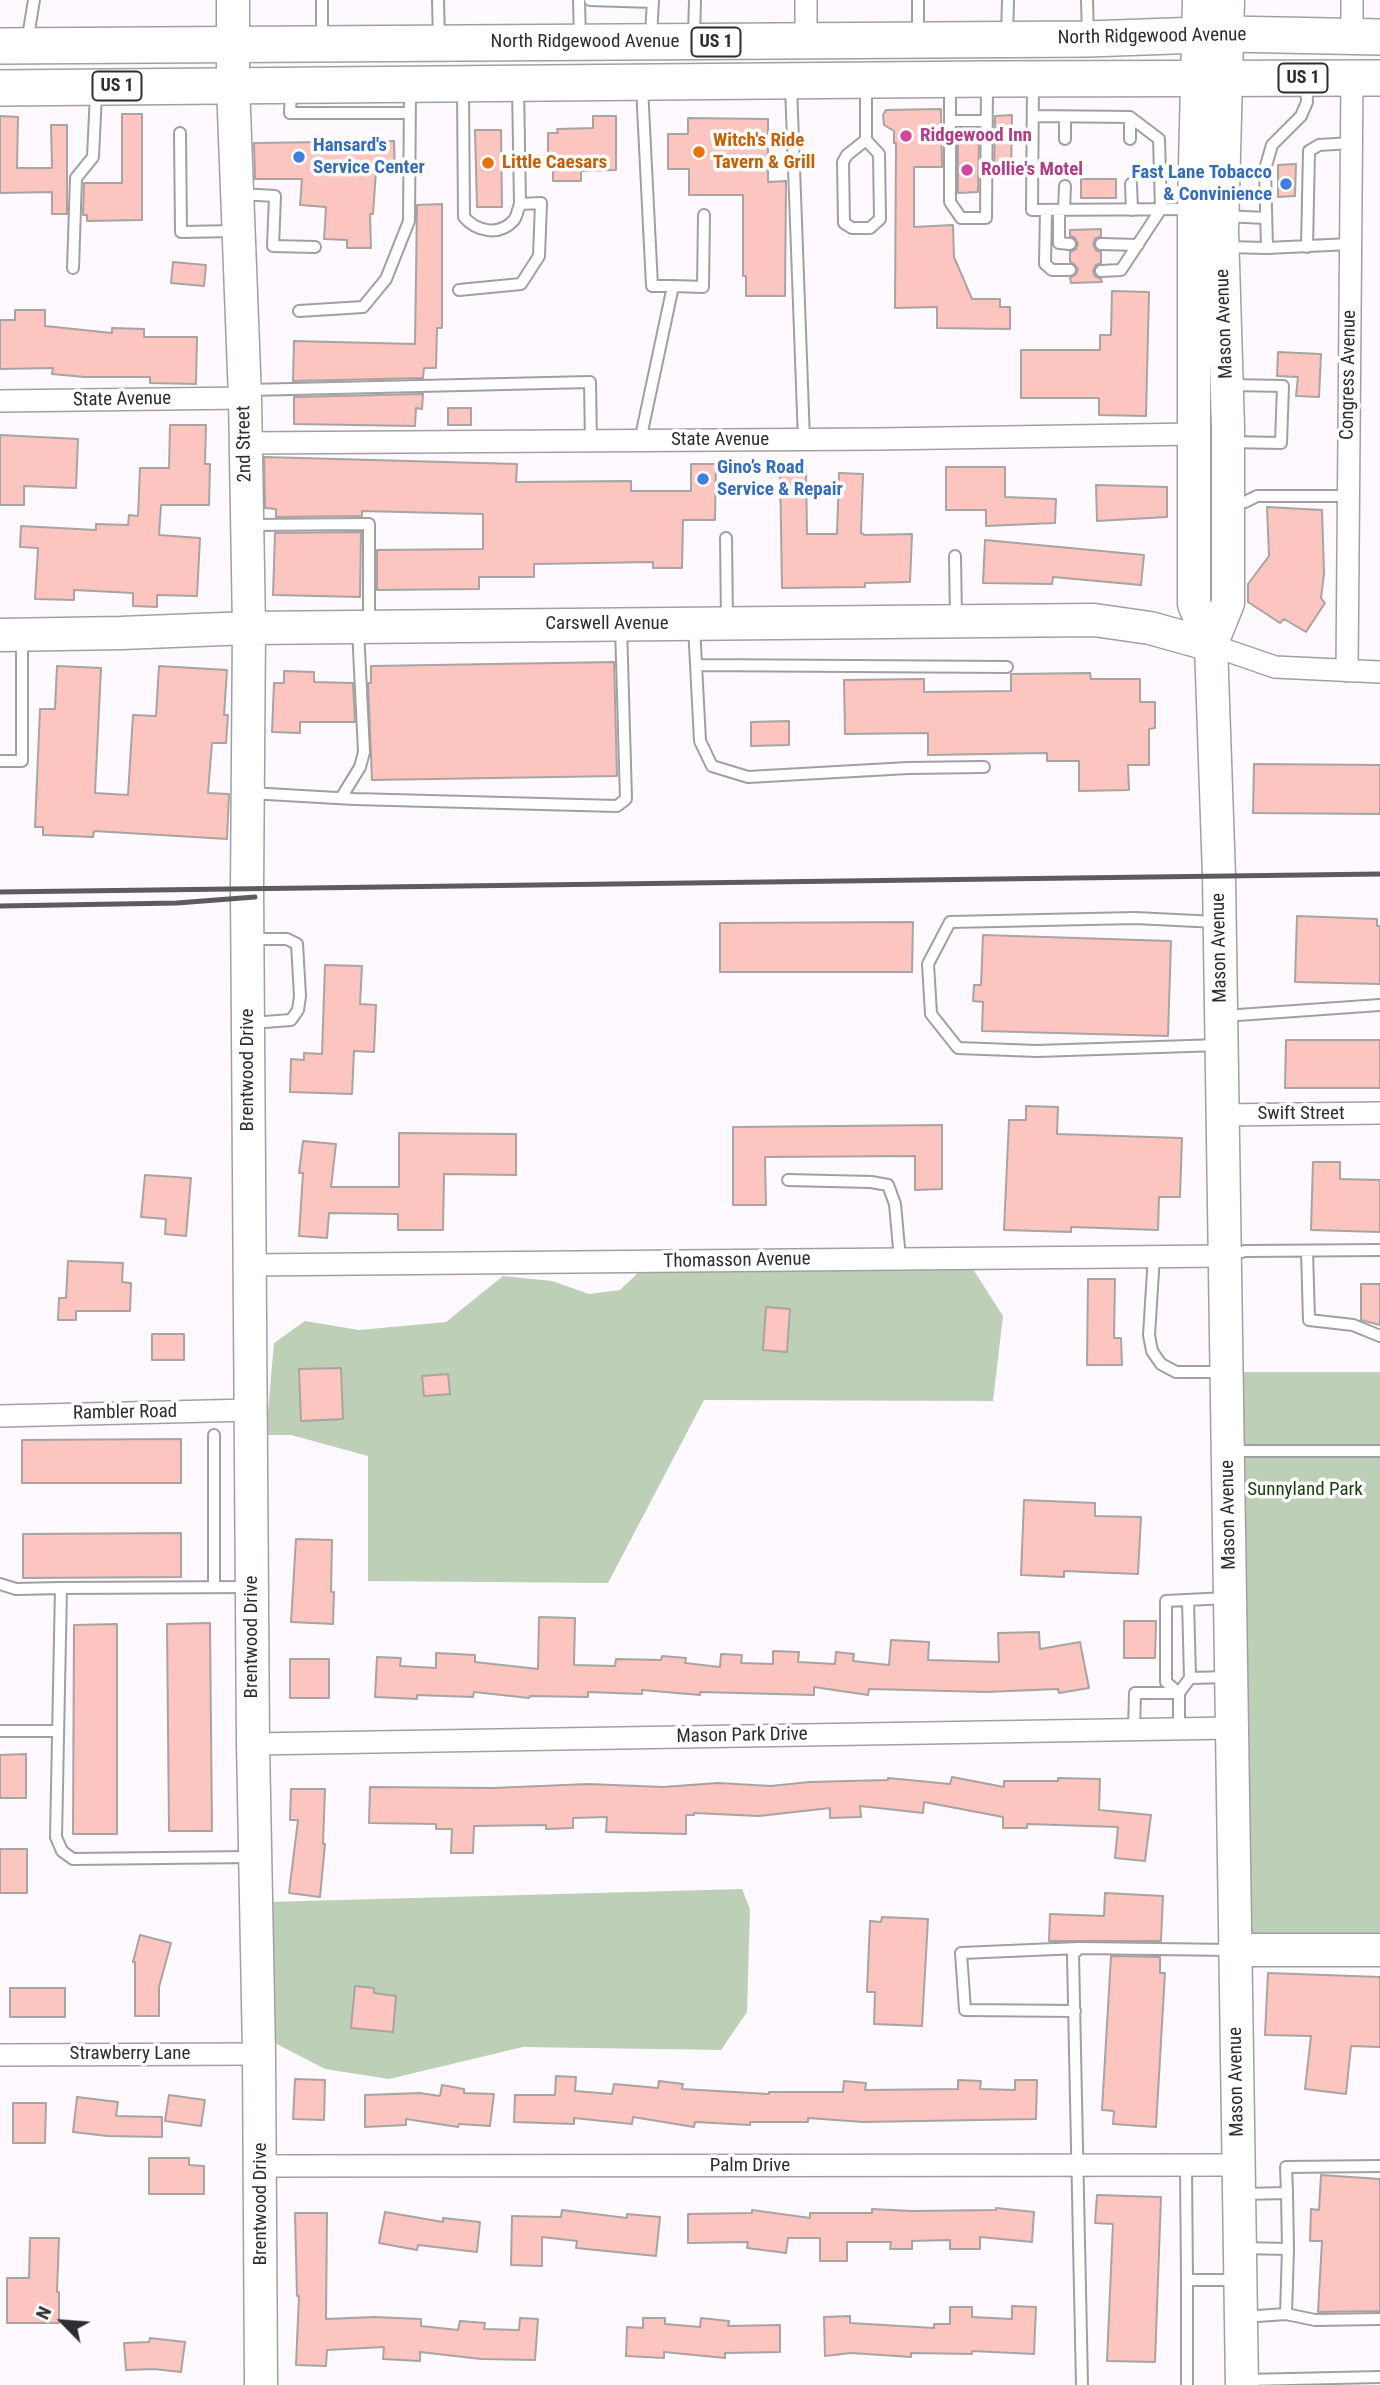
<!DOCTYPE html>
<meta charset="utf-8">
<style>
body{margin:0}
#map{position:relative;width:1380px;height:2385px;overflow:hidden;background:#fdf9fe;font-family:"Roboto Condensed",sans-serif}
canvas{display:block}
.north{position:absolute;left:28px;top:2287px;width:70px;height:70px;-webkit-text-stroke:5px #fff;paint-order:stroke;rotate:295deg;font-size:19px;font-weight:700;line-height:28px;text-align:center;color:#2d2c2e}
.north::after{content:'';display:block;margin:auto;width:24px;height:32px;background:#2d2c2e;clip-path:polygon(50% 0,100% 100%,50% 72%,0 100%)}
</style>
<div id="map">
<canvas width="1380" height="2385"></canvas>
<div class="north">N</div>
</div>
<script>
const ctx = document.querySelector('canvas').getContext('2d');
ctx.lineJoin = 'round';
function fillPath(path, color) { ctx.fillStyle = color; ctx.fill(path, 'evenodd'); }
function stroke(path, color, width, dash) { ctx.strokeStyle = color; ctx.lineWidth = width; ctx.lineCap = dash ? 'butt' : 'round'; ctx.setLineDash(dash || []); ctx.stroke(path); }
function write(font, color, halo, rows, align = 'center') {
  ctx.font = font + ' "Roboto Condensed",sans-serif'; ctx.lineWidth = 7; ctx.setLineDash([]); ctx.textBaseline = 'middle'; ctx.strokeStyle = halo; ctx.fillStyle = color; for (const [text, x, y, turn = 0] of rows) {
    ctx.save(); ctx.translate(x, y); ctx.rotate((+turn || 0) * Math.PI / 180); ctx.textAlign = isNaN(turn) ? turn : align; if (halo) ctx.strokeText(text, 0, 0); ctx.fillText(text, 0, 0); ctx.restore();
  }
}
const green = new Path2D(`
 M973 1269 1003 1316 993 1401 704 1400 608 1583 368 1581V1456L291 1435H266L274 1343 305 1321 359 1330 446 1322 503 1276 552 1281 589 1294 620 1290 639 1272Z
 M1227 1372H1380V1951L1235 1950Z
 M742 1889 750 1909 747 2012 721 2050 523 2047 389 2079 325 2069 271 2041 268 1902Z`);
const building = new Path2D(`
 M941 109 942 167H914V227L953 225 954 257 972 299H1000V307H1010V329L937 328V307L895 308 896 143H894V131L884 125 883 115 886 110Z
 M122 114H142V220L87 221V215H83L84 183H122Z
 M1012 115 1011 177H994L995 116Z
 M0 116 18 117 17 168H52L51 125H67V214H52V192L0 193Z
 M593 116H616V170L581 171V181H553V162H548V133H558L557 129 593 128Z
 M688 118 768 119V182L786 181 785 296H746V276H743V195H689V169H668V134H688Z
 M475 130H501L502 207H477Z
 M958 138H979L978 192 958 193Z
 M394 141 395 170 376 171 373 214H370L371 248H347V240L324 239 326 207 300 205 302 179H255L254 143Z
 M1296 164 1295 196 1278 197V165Z
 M1081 179H1116V198H1081Z
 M442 204V328H437L436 368H424L423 378 293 381 294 341 415 344 417 205Z
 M1101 229V236L1095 239 1093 244 1096 250 1101 252V263L1096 265 1093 271 1095 276 1101 279 1102 282 1071 283 1070 278 1076 274 1078 269 1074 264 1070 262V252L1076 249 1078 244 1075 238 1070 236V230Z
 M173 262 206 265 204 286 171 283Z
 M1112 291 1149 292 1146 416 1099 415V398H1021V350H1100V335H1111Z
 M15 310H45V326L112 333V328L144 329V337H197L196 384 150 383V377H85L52 374 53 368 0 369V320H15Z
 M1278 352 1321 354 1319 397 1296 396 1298 377 1277 376Z
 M423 394 422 409 416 408 415 426 294 424V397Z
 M448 408H471V425H448Z
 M170 425H206L205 464H210L209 505H161L159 535 200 538 197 596 157 595V607L133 606V593L74 590V600L35 599 38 548 20 547 21 526 96 530V524L128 525 129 515 138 516 140 468H169Z
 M0 435 78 439 76 488 24 486V505H0Z
 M264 457 517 464 516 482 631 481V491H691V464H716L715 520H683L682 568H653V562L534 564V577H479V589L377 590V550L483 549V514L362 511V516L276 517V509L265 508Z
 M806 467 807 534H837L839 473 863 474 861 533 865 535 912 534 910 582 865 583V587L782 588 780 468Z
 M946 467H1005V497L1056 499 1055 523 986 526V510H946Z
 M1096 485 1167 487V517L1097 521Z
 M1267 507 1322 510 1324 574 1321 598 1325 603 1306 632 1284 619 1280 623 1248 602V584L1269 556Z
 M361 532 360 597 273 595 275 533Z
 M985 540 1144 555 1141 585 1053 577 1052 584 983 583Z
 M614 662 617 776 372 780 368 683H371V666Z
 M57 666 101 668 95 793 128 795 133 715 156 716 159 666 227 670 224 715H228L226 743H212L208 793 229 794 227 839 94 831 93 837 43 835V827H35L40 709H55Z
 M284 671 314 672V682L353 683 355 722H300V733L272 732 274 683H284Z
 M1090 673 1091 679H1140V702H1155V728L1149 729V765H1128L1129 790 1079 791V761H1047V753L928 755V733L845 734 844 680 924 679V692L1011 691V674Z
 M789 721V745L751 746V722Z
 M1254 764 1380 765V814L1253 813Z
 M1297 916 1377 919V926H1380V984L1295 982Z
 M913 922 912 972H720V923Z
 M983 935 1171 941 1168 1036 982 1031 983 1002 973 1001 974 985H981Z
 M325 965 362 966 360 1004 376 1005 374 1052 354 1051 352 1094 290 1092 291 1059 304 1060V1053L322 1054Z
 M1286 1040H1380V1088H1285Z
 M1026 1106 1058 1107 1057 1134 1182 1138 1180 1197H1159L1158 1230 1071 1227V1232L1004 1230 1009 1120H1026Z
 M942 1125V1189L915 1190V1156L765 1157 766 1205H733V1127Z
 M399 1133 516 1134V1175L444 1174 443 1230H398V1214L329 1213 327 1238 299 1236 303 1173H299L303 1141 336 1144 331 1187H399Z
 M1313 1162H1340V1179L1380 1180V1232L1311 1230Z
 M145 1175 191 1178 186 1236 165 1234 166 1219 141 1217Z
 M68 1261 123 1263 122 1282 131 1283 130 1311H76V1320H58L59 1298H66Z
 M1088 1279H1115L1114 1338H1121L1122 1365H1087Z
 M1361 1284H1380V1325L1361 1320Z
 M766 1307 790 1309 787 1352 763 1350Z
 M152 1334H184V1360H152Z
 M341 1368 343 1419 301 1421 299 1369Z
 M448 1374 450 1394 424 1396 422 1376Z
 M181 1439V1483H22V1440Z
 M1024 1500 1095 1503V1516L1141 1517 1138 1574 1064 1571V1577L1021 1575Z
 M181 1533V1577L23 1578V1534Z
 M296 1539 332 1540 331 1592H334L333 1624 291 1622Z
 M539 1617 575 1618 574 1665 615 1666 616 1659 661 1660 662 1656 686 1658 685 1663 720 1667 721 1654 742 1655 741 1663 773 1664V1651L799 1652 798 1662 835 1664 836 1652 854 1654 853 1661 889 1665 891 1640 929 1642 928 1660 999 1662 998 1633 1039 1632 1040 1649 1080 1642 1089 1688 1059 1693 1058 1689 986 1692 869 1689 868 1695 814 1687V1695L700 1692V1695L642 1690V1694L588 1692V1697L530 1696 529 1698 474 1692 473 1697 417 1695V1699L375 1697 377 1657 401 1658 400 1666 436 1668V1653L475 1655V1662L538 1669Z
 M1124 1621H1156L1155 1658H1124Z
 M210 1623 212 1831H169L167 1624Z
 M117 1624V1834H73L74 1625Z
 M290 1659H329V1698H290Z
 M26 1754V1798H0V1755Z
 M952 1777 1004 1787V1781H1058V1778L1100 1779 1099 1810 1151 1815 1145 1861 1115 1858 1118 1827 1027 1824V1828H1003V1817L924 1802 923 1813 860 1806 861 1817 830 1818V1808L759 1816 694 1813V1815H686V1834L606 1832 607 1817 573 1818V1828L546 1829V1825L474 1826 473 1853H451L452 1829H436V1824L369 1823 370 1787 493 1788 588 1784 663 1787 718 1783 771 1786 809 1782 888 1780V1778L950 1784Z
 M291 1789H325L323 1844H325L320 1897 289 1893 298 1820H290Z
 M0 1849H27V1893H0Z
 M1105 1893 1163 1896 1161 1941H1049L1050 1914 1104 1916Z
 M882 1917 928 1919 922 2026 874 2024 875 1992H867L870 1921 881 1922Z
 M140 1935 171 1943 159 1987V2016H135V1962H133Z
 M1111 1956 1160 1957V1973H1165L1156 2127 1113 2124 1114 2111 1102 2110Z
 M1268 1973 1380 1977V2047L1351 2046 1346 2094 1305 2089 1311 2036 1265 2035Z
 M355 1986 374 1988V1993L396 1996 393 2032 351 2028Z
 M10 1988H65V2017H10Z
 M556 2076 576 2077 575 2091 612 2094 614 2084 658 2088 659 2081 683 2084 682 2089 769 2094V2092H843L844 2081 866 2083 865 2090 958 2089V2080L981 2081 980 2089 1015 2090V2080H1037L1036 2119 863 2122 808 2118V2122H750V2125L695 2122 694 2127 633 2117 632 2124 574 2118V2124L514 2122 515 2095H555Z
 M295 2079 325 2080 324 2120 293 2119Z
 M442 2085 464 2089V2093L494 2094 490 2126 459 2124 458 2127 406 2119V2125L365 2127V2095L420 2093 440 2096Z
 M169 2095 205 2100 201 2126 165 2121Z
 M77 2097 118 2102 116 2116 162 2117V2137L107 2136 73 2132Z
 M13 2103H46L45 2143H13Z
 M149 2158H189V2165L204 2166V2194H149Z
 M1321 2175 1380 2179V2311L1318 2312 1322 2241H1310L1311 2209 1319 2210Z
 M1097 2195 1161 2197 1155 2362 1107 2361 1113 2224 1095 2223Z
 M996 2208 1034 2212 1032 2242 980 2237V2249H950V2240L912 2241V2249H890L891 2242H847V2261H820V2238H788L786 2253 747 2248 748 2242 688 2243V2214L752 2213V2210L810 2218V2213H872V2209L912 2211 996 2210Z
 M562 2210 627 2218V2214L660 2217 656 2256 576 2248 577 2241 542 2237V2266L511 2265 512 2216 561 2217Z
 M385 2212 443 2222V2218L480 2222 477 2252 418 2245 417 2250 379 2243Z
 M295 2213H327L326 2319 374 2317 421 2319V2326L458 2330 460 2321 485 2323 484 2329 519 2330 520 2318 538 2319 535 2360 481 2359 420 2352V2361L383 2359 384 2347 327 2350 326 2366 296 2365 299 2296H297Z
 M30 2238H59L57 2292H59V2323H7V2278H29Z
 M1012 2306 1036 2307 1034 2354 972 2351V2354L911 2353V2357L851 2353 825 2356 824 2317 850 2316V2323L934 2328V2324H950V2307H972V2317L1012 2319Z
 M643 2318H665V2324L700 2327 701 2318 729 2321 728 2326 780 2325V2352L725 2353V2358L664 2352V2358L626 2356 627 2327 643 2328Z
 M150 2338 185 2342 181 2372 154 2369 126 2370 124 2343 149 2342Z`);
const lane = new Path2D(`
 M322 0V39
 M438 0 439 39
 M579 0 580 39
 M590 0 653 2
 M1087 0 1088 36
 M694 35 695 0
 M651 36 653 0
 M1007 36 1008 0
 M918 37V0
 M27 43 34 0
 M950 82V202L961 218H986L987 83
 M1033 82 1032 210 1193 209
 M866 83V140L847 155 843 162 844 223 852 228H870L880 219 879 154 866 140
 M791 86 804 440
 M291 89 290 113H410
 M463 90 464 217C476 231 499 237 514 220 517 216 518 209 520 204L518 86
 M1033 116 1130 117 1159 139 1161 209 1121 270 1101 271
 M1065 117V139
 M1130 117V139
 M950 121H987
 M180 133 181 232 236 231
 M1131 184 1132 210
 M240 194 275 196 273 246 315 247
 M1046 210 1045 264 1052 270H1070
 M1059 210V243L1070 244
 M1064 210 1065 186
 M1224 216 1266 218
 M1101 244 1138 245
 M1224 247 1267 248 1350 244
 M1307 247 1309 151 1319 145 1351 143
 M1267 248 1265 169 1272 145 1301 116 1307 102 1306 84
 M73 268 76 178 93 157 96 93
 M673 286 703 287 704 215
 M459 290 521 284 539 256 541 203 520 204
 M299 311 363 307 386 279 409 221 410 89
 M249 390 590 382 591 441
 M640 441 673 286H652L642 87
 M1231 442 1281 443 1283 386 1231 385
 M1230 502H1245L1257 496H1348
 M250 525 369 524V624
 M726 538 727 620
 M955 556 956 620
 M694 626 700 741 712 766 748 777 908 768 984 767
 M696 665 1007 667
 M0 761H22V637
 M250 793 354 799 617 806 626 799 621 626
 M341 798 360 767 364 752 358 629
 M1217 922 1135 918 950 922 928 964 931 1014 958 1048 1037 1051 1220 1045
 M1224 1016 1380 1005
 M251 1023 291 1020 298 1010 300 996 297 944 287 939H252
 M788 1180 871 1182 888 1185 895 1204 900 1259
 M1307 1251 1309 1320 1353 1325 1380 1336
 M1154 1256 1149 1335 1152 1351 1161 1364 1176 1372H1223
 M1228 1256 1245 1251 1380 1250
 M214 1435V1586
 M1231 1451H1380
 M0 1584 16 1589 61 1588
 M249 1587 61 1588 56 1837 62 1851 73 1859 252 1857
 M1190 1678 1229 1677
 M1179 1693 1166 1682V1601L1227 1598
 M1179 1729V1693L1190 1678 1188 1600
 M1134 1730 1135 1693H1179
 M0 1731H57
 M1075 2011 965 2010 961 1953 1079 1948
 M1186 2165 1187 2280
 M1287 2193 1288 2249
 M1243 2194 1287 2193 1286 2167 1380 2166
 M1242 2248 1288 2249 1286 2314
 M1243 2317 1286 2314 1315 2320 1380 2319
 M1245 2380 1380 2377
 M1082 2385 1073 1955 1079 1948 1232 1950
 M1187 2385V2280H1238`);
const street = new Path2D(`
 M806 0V41
 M1352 37V0
 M0 401 245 398
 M245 443 880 439 1195 434
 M1211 645 1275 667 1380 672
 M1347 671 1352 78
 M1223 1115 1380 1113
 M250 1265 1225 1256
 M0 1416 251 1410
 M253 1744 1232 1728
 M0 2055 259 2054
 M261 2166 1239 2165`);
const secondary = new Path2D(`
 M233 0V85L245 398 249 628 247 889 253 1744 259 2054 261 2385
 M1199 0 1194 209V604L1211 645 1219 876 1242 2385
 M0 635 121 633 249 628 1094 620 1150 628 1211 645
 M1211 645 1228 603V427L1222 231 1228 0
 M1235 1950H1380`);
const primary = new Path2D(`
 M0 46 1088 39 1228 34 1380 37
 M0 88 987 79 1380 78`);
const rail = new Path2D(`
 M0 892 1380 874
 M0 906 177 903 255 897`);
const markers = [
 [906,136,7,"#d1479c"],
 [699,152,7,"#e8710a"],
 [299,157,7,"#3f7fe0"],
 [488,163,7,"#e8710a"],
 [967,170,7,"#d1479c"],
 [1286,184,7,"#3f7fe0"],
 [703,479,7,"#3f7fe0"]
];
const shields = [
 [716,42,49],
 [1303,78,49],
 [117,86,49]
];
const shieldNames = [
 ["US 1",716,42],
 ["US 1",1303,78],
 ["US 1",117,86]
];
const streetNames = [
 ["North Ridgewood Avenue",1152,37,-1],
 ["North Ridgewood Avenue",585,42],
 ["Mason Avenue",1225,324,-92],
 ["Congress Avenue",1349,375,-89],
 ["State Avenue",122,400,-1],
 ["State Avenue",720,440],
 ["2nd Street",245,444,-91],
 ["Carswell Avenue",607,624],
 ["Mason Avenue",1220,948,-91],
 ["Brentwood Drive",248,1070,-90],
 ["Swift Street",1301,1114],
 ["Thomasson Avenue",737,1261,-1],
 ["Rambler Road",125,1413,-1],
 ["Mason Avenue",1229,1515,-91],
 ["Brentwood Drive",252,1637,-90],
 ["Mason Park Drive",742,1736,-1],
 ["Strawberry Lane",130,2054],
 ["Mason Avenue",1237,2082,-91],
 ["Palm Drive",750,2166],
 ["Brentwood Drive",261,2204,-90]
];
const hotelNames = [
 ["Ridgewood Inn",920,136],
 ["Rollie's Motel",981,170]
];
const foodNames = [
 ["Witch's Ride",713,141],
 ["Tavern & Grill",713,163],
 ["Little Caesars",502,163]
];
const shopNames = [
 ["Hansard's",313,146],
 ["Service Center",313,168],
 ["Fast Lane Tobacco",1272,173,"right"],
 ["& Convinience",1272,195,"right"],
 ["Gino’s Road",717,468],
 ["Service & Repair",717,490]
];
const parkNames = [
 ["Sunnyland Park",1305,1490]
];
fillPath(green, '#bdd0b7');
fillPath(building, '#fcc5bf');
stroke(building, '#a9a3a2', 2);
stroke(lane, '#a29fa3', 14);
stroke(street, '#a29fa3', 24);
stroke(secondary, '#a29fa3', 35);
stroke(primary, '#a29fa3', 38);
stroke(lane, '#fff', 10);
stroke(street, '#fff', 21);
stroke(secondary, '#fff', 32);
stroke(primary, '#fff', 35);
stroke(rail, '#5d5b5e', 5);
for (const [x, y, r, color] of markers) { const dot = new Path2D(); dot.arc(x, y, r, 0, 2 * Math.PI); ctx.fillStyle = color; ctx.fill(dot); stroke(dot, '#fff', 2.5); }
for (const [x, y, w] of shields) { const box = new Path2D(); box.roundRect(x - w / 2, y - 14.5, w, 29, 5); ctx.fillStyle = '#fff'; ctx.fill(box); stroke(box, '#2d2c2e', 2); }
write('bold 18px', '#2d2c2e', null, shieldNames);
write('19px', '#2d2c2e', '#fff', streetNames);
write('bold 19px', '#b23c85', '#fff', hotelNames, 'left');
write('bold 19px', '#c56008', '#fff', foodNames, 'left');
write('bold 19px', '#366cbe', '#fff', shopNames, 'left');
write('19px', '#173e06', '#fff', parkNames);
</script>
